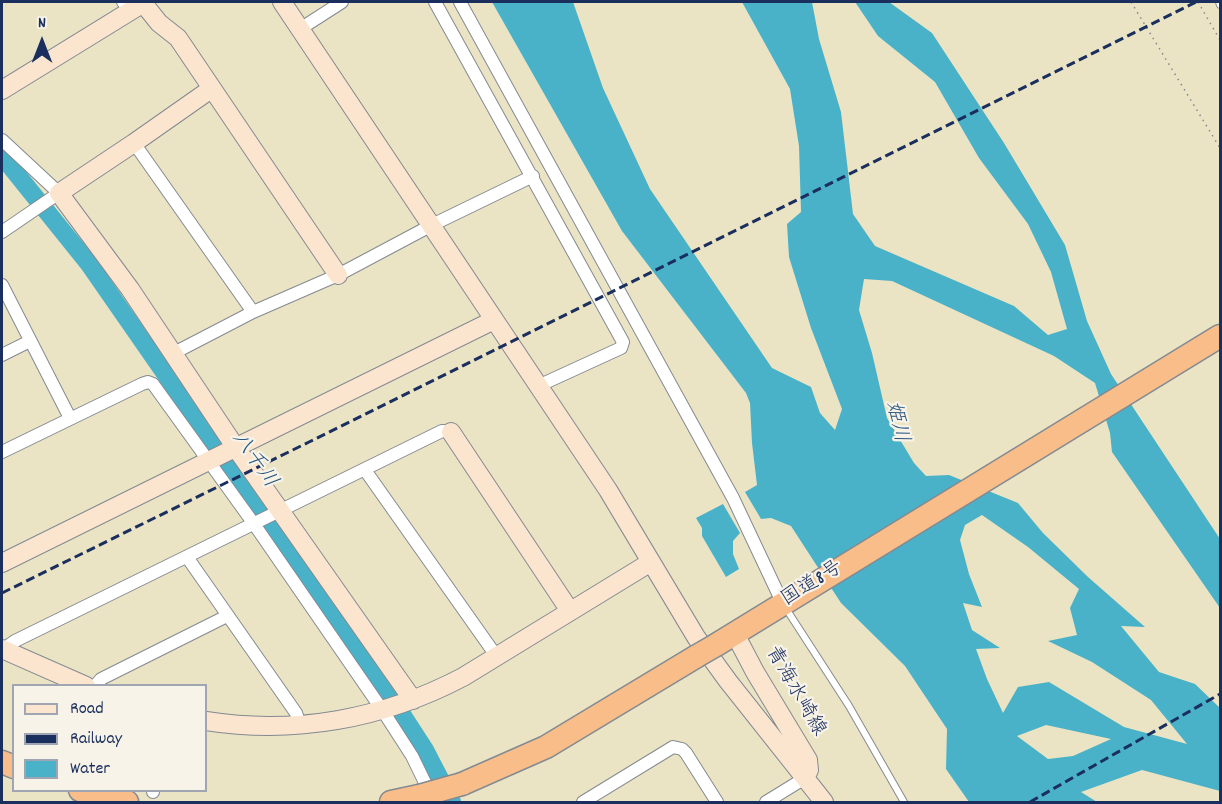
<!DOCTYPE html>
<meta charset="utf-8">
<style>
body{margin:0}
#map{position:relative;width:1222px;height:804px;overflow:hidden;background:#ebe4c4;font-family:Dekko,sans-serif}
canvas{display:block}
.frame{position:absolute;inset:0;border:3px solid #1b2f5e;pointer-events:none}
.legend{position:absolute;left:12px;top:684px;width:195px;height:108px;box-sizing:border-box;background:#f7f3e8;border:2px solid #9fa5b1;margin:0;padding:8px 10px;list-style:none;font-size:18px;color:#1b2f5e}
.legend li{display:flex;align-items:center;gap:12px;height:30px}
.legend b{width:30px;border:2px solid #9fa5b1}
.north{position:absolute;left:12px;top:12px;width:60px;height:60px;-webkit-text-stroke:4px #f7f3e8;paint-order:stroke;rotate:0deg;font-size:16px;font-weight:700;line-height:24px;text-align:center;color:#1b2f5e}
.north::after{content:'';display:block;margin:auto;width:21px;height:27px;background:#1b2f5e;clip-path:polygon(50% 0,100% 100%,50% 72%,0 100%)}
</style>
<div id="map">
<canvas width="1222" height="804"></canvas>
<div class="frame"></div>
<ul class="legend">
<li><b style="height:8px;background:#fce5cf"></b>Road</li>
<li><b style="height:8px;background:#1b2f5e"></b>Railway</li>
<li><b style="height:16px;background:#4ab2c8"></b>Water</li>
</ul>
<div class="north">N</div>
</div>
<script>
const ctx = document.querySelector('canvas').getContext('2d');
ctx.lineJoin = 'round';
function fillPath(path, color) { ctx.fillStyle = color; ctx.fill(path, 'evenodd'); }
function stroke(path, color, width, dash) { ctx.strokeStyle = color; ctx.lineWidth = width; ctx.lineCap = dash ? 'butt' : 'round'; ctx.setLineDash(dash || []); ctx.stroke(path); }
function write(font, color, halo, rows, align = 'center') {
  ctx.font = font + ' Dekko,"Klee One",sans-serif'; ctx.lineWidth = 4.5; ctx.setLineDash([]); ctx.textBaseline = 'middle'; ctx.strokeStyle = halo; ctx.fillStyle = color; for (const [text, x, y, turn = 0] of rows) {
    ctx.save(); ctx.translate(x, y); ctx.rotate((+turn || 0) * Math.PI / 180); ctx.textAlign = isNaN(turn) ? turn : align; if (halo) ctx.strokeText(text, 0, 0); ctx.fillText(text, 0, 0); ctx.restore();
  }
}
const water = new Path2D(`
 M492 2H573L603 88 650 189 772 368 811 387 820 413 835 430 842 409 811 328 789 257 787 224 801 212 799 146 790 89 742 2H812L819 39 841 112 853 214 875 246 1014 306 1048 335 1067 329 1051 272 1028 224 979 158 935 82 878 36 855 2H889L932 33 1004 143 1065 245 1087 321 1111 374 1220 539V608L1112 452 1110 433 1095 383 1054 356 892 281 864 279 859 310 872 353 887 418 914 463 926 476 949 475 1018 503 1043 533 1088 577 1145 627 1121 626 1159 672 1195 684 1220 708V791L1142 770 1081 792 1097 802H969L946 769 947 729 905 666 841 603 791 526 771 518 761 519 745 492 757 485 752 443 750 403 746 393 622 231ZM982 515 1028 547 1079 589 1070 608 1077 635 1048 641 1092 662 1151 700 1187 744 1124 727 1049 682 1018 687 1003 713 987 679 976 649 1000 648 972 630 963 603 982 607 969 574 960 540 965 525ZM1046 725 1111 739 1073 756 1048 759 1017 736Z
 M723 504 740 533 733 541V554L739 569 726 577 702 536V528L696 518Z`);
const river = new Path2D(`
 M2 156 89 264 403 716 425 750 452 802`);
const path = new Path2D(`
 M1131 2 1220 148
 M1198 2 1220 40`);
const lane = new Path2D(`
 M1219 2 1220 5
 M785 607 849 706 904 802`);
const street = new Path2D(`
 M123 2 132 10
 M435 2 623 342 621 348 538 386
 M460 2 733 498 783 604
 M300 29 342 2
 M2 140 59 193 2 232
 M134 143 253 312
 M2 285 70 418
 M172 354 253 312 338 275 432 225 533 176
 M2 355 30 341
 M2 452 142 384 148 382 153 384 254 524 383 711 412 756 431 795
 M365 470 497 657
 M187 557 296 713 300 725
 M6 651 8 646 15 641 442 431 451 432
 M95 686 101 679 227 616
 M153 792V790
 M583 802 673 747 682 749 686 753 717 802
 M766 802 805 778`);
const secondary = new Path2D(`
 M282 2 608 490 696 637 728 681 824 802
 M143 3 159 23 178 38 338 275
 M211 89 134 143 59 193 130 289 236 448 413 700
 M2 90 145 2
 M451 432 570 611
 M2 563 494 320
 M735 634 755 672 808 760 809 770 805 778
 M2 649 86 686
 M206 721C295 735 383 719 463 677L651 562`);
const highway = new Path2D(`
 M716 645 1220 336
 M2 762 14 767
 M462 784 546 747 697 656
 M80 790 127 802
 M391 802 419 796`);
const rail = new Path2D(`
 M2 593 309 442 1196 2
 M1030 802 1220 694`);
const highwayBridge = new Path2D(`
 M697 656 716 645
 M419 796 462 784`);
const streetNames = [
 ["国道8号",813,585,-32],
 ["青海水崎線",794,692,60]
];
const waterNames = [
 ["姫川",895,422,77],
 ["八千川",253,461,55]
];
fillPath(water, '#4ab2c8');
stroke(river, '#4ab2c8', 18);
stroke(lane, '#838a91', 8);
stroke(street, '#838a91', 14);
stroke(secondary, '#838a91', 20);
stroke(highway, '#838a91', 25);
stroke(path, '#838a91', 1.5, [1.5, 4.5]);
stroke(lane, '#fff', 6);
stroke(street, '#fff', 12);
stroke(secondary, '#fce5cf', 18);
stroke(highway, '#f8bd88', 22);
stroke(rail, '#1b2f5e', 3, [9, 4.5]);
stroke(highwayBridge, '#838a91', 25, []);
stroke(highwayBridge, '#f8bd88', 22);
write('20px', '#1b2f5e', '#f7f3e8', streetNames);
write('italic 21px', '#29567e', '#f7f3e8', waterNames);
</script>
